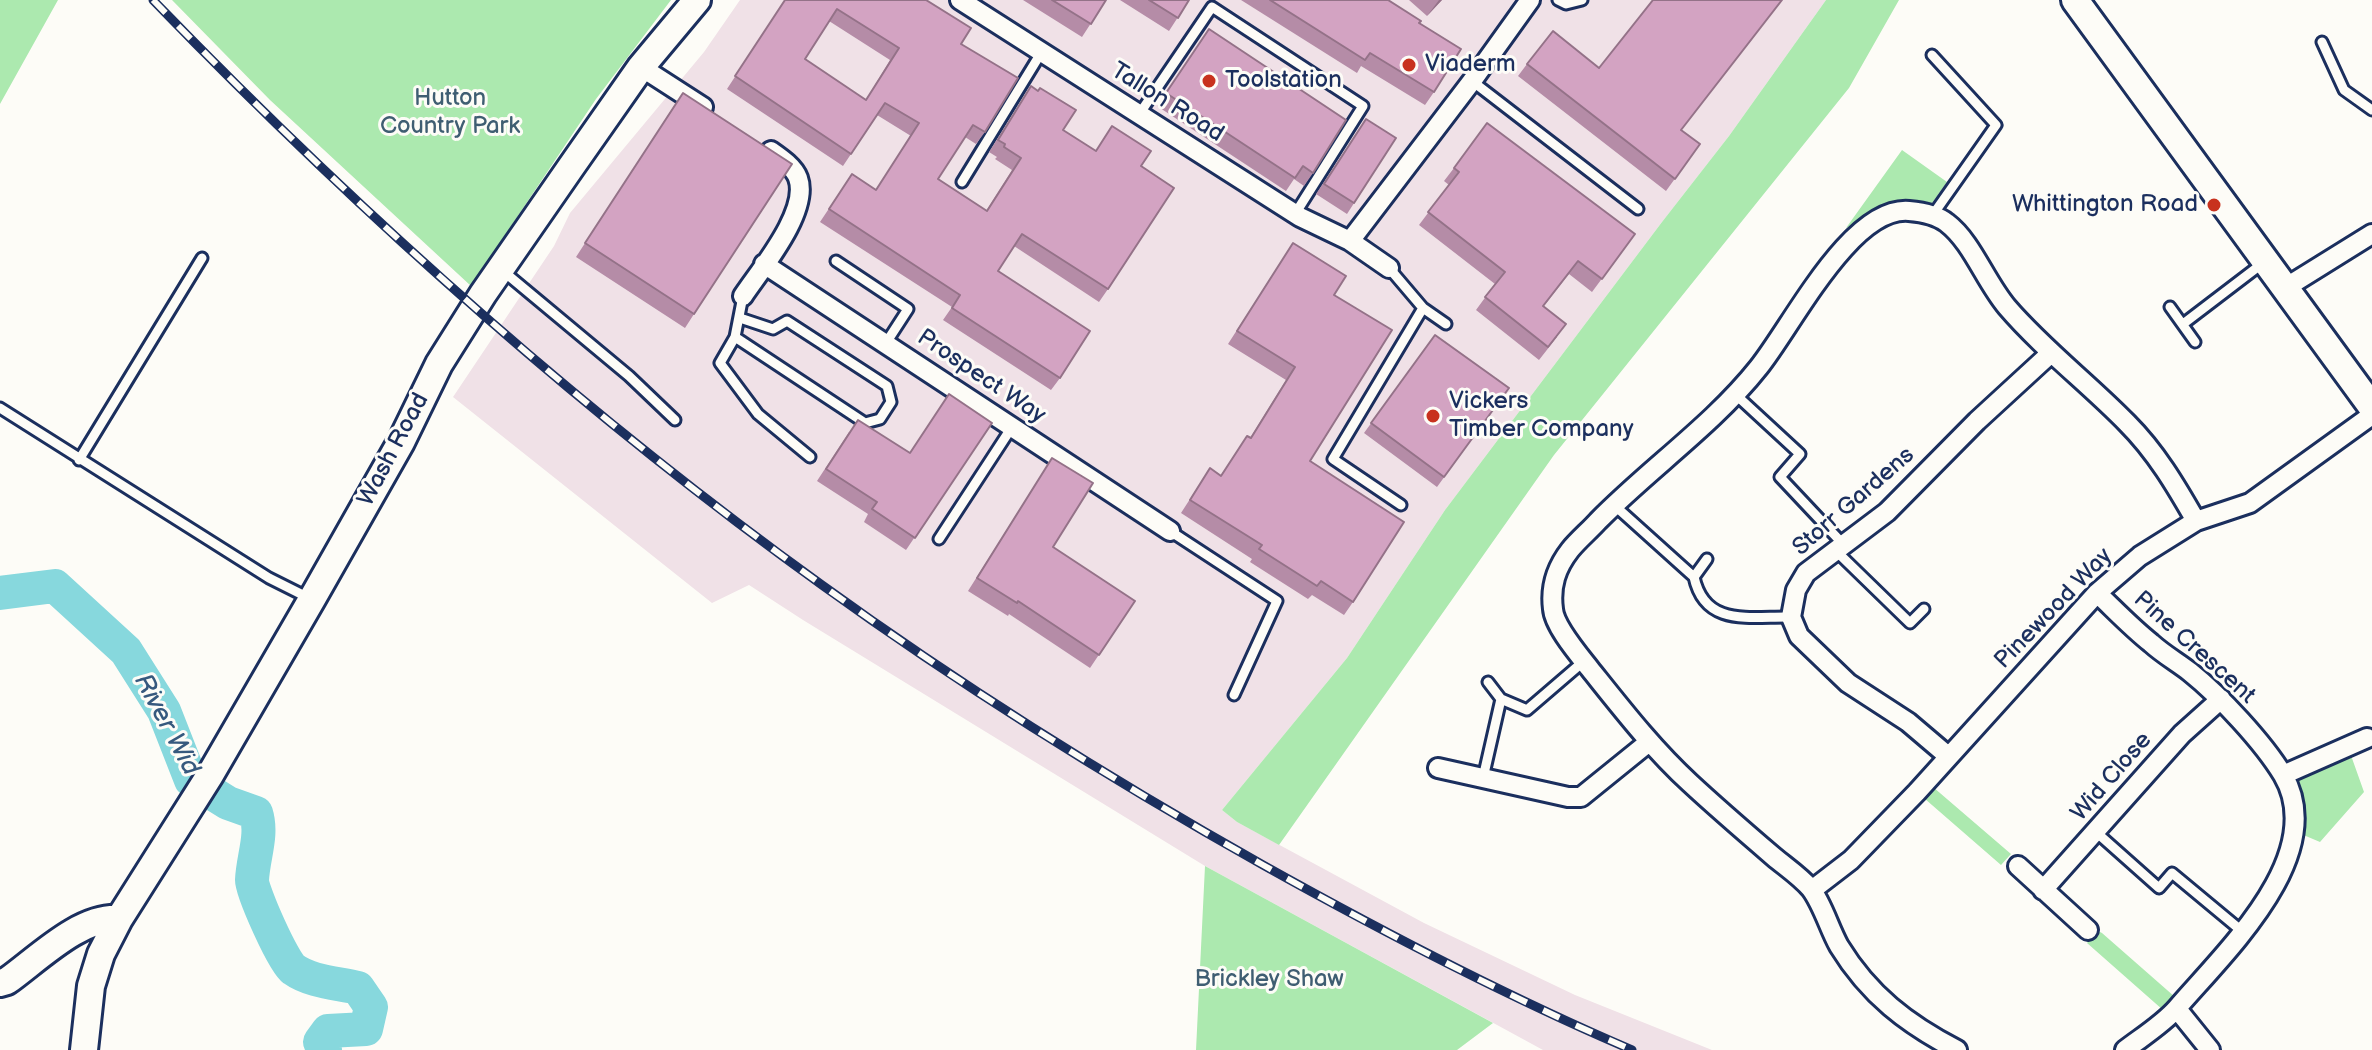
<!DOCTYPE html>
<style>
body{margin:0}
canvas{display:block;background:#fdfcf7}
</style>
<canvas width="2372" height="1050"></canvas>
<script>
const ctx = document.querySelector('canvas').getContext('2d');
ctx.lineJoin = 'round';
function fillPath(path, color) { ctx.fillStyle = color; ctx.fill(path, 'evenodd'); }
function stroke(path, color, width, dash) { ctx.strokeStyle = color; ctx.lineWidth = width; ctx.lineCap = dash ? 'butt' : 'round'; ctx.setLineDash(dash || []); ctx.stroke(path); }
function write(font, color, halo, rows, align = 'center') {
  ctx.font = font + ' "Balsamiq Sans",sans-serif'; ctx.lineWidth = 6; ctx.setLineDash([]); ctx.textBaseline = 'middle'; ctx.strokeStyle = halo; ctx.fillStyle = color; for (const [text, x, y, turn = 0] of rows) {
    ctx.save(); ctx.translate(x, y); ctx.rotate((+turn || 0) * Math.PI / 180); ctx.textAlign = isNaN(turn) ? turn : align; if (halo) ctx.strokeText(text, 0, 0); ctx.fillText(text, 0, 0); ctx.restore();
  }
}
const built = new Path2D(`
 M740 0H1826L1729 136 1662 222 1445 510 1347 658 1222 810 1237 822 1424 923 1575 995 1712 1050H1543L1205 866 803 620 749 585 712 603 453 397 554 246 570 213 704 52Z`);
const green = new Path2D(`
 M0 0H58L0 104Z
 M172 0H671L596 99 471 286 270 100Z
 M1826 0H1899L1849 88 1554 455 1279 845 1237 822 1222 810 1347 658 1445 510 1662 222 1729 136Z
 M1902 150 1947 182 1932 203 1893 201 1846 228Z
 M2348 747 2364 792 2320 842 2294 831 2283 775Z
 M1926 781 2011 854 2001 865 1917 792Z
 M1205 866 1493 1023 1457 1050H1196Z
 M2098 931 2102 933 2175 997 2163 1010 2087 943Z`);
const river = new Path2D(`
 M0 593 55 586 126 651 164 711 191 780 228 803 256 813C263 835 253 857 252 880 252 892 284 963 293 969 311 982 337 983 358 988L371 1007 366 1029 328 1031 320 1042 325 1050`);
const lane = new Path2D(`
 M1558 0 1566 4 1582 0
 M2322 42 2344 90 2372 110
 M1472 81 1638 209
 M1140 113 1212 7 1363 106 1295 214
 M962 182 1041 53
 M1932 216 1996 125 1932 55
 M836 261 908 309 886 343
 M1389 268 1423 308 1446 324
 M503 271 629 376 675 420
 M743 296 735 337 720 363 758 414 810 457
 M2170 307 2195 342
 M2183 324 2263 263
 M735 337 865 423 880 419 891 402 887 386 787 321 773 329 740 318
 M1735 394 1800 454 1780 477 1843 544
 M0 408 269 578 309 598
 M79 460 202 258
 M1401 505 1333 459 1423 308
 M1614 505 1694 577
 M1170 531 1277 601 1234 695
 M939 539 1012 427
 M1835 550 1910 623 1924 609
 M1707 559 1694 577C1705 628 1751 616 1791 617
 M1488 682 1501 699
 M1483 778 1501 699 1527 710 1584 661
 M2096 832 2159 888 2172 873 2243 932`);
const street = new Path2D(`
 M960 0 1300 217 1350 241 1472 81 1530 0
 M641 67 703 107
 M1350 241 1389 268
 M764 264 1170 531
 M2285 288 2372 234
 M743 296C761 269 810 211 798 178 794 167 781 158 771 151
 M2097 593C2115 610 2132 628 2151 643 2163 654 2177 662 2190 672 2220 696 2263 742 2283 775 2330 855 2224 953 2177 1008 2163 1024 2142 1037 2125 1050
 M1948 756 1908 722 1848 683 1799 636 1791 617 1796 590 1806 573 1887 512 1977 421 2051 353
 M1438 768 1568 797H1581L1649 742
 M2283 775 2367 738
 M2018 866 2088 930
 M1812 890 1851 860 1917 792 2097 593 2140 556 2196 521 2250 503 2372 415
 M2043 890 2182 734 2221 699
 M2177 1009 2210 1050
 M1957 1050C1907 1024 1869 995 1839 946 1829 928 1823 905 1811 889 1801 877 1786 867 1774 857 1746 833 1718 809 1690 783 1653 749 1622 709 1590 669 1579 655 1554 626 1553 609 1550 586 1556 568 1570 550 1578 540 1589 531 1598 521 1650 468 1713 425 1759 367 1792 326 1851 206 1909 211 1921 212 1937 215 1947 223 1972 242 1985 281 2007 307 2043 349 2088 383 2127 423 2156 452 2176 486 2196 521`);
const secondary = new Path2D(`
 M2075 0 2372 407
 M0 983 7 981C38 959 80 916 119 919
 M84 1050 91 986 101 954 119 919 210 775 312 599 401 442 439 364 483 294 571 167 641 67 697 0`);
const rail = new Path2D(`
 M153 0C359 213 582 412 822 585 963 687 1112 780 1263 865 1383 932 1506 996 1632 1050`);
const wall = new Path2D(`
 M785 0H926L961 44 985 132 976 144 965 137 938 179 986 211 1012 170 995 159 997 157 989 152 1031 86 1063 130 1096 151 1141 166 1108 289 1099 302 1014 246 998 271 1060 378 1051 390 943 320 952 307 820 222 852 174 876 190 911 136 877 115 843 166 727 89ZM829 21 890 60 866 100 805 59Z
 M1023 0H1106L1082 37Z
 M1120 0H1189L1169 31Z
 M1241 0H1388L1420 23 1434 92 1425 105 1361 66 1357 73Z
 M1409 0H1442L1427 16Z
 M1209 29 1313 173 1304 186 1294 179 1286 191 1157 106Z
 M1527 64 1599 68 1700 144 1666 191 1518 76Z
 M674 106 694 314 685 328 576 257Z
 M1366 119 1396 138 1347 214 1316 194Z
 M1454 168 1635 234 1592 292 1569 274 1544 306 1557 337 1539 360 1476 310 1495 284 1419 225 1449 185 1444 181Z
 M1293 243 1334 295 1310 461 1353 602 1344 615 1312 595 1308 599 1250 562 1252 559 1181 513 1210 468 1221 475 1247 436 1250 438 1286 380 1228 344Z
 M1435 335 1509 388 1437 487 1364 433Z
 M992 423 906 550 864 522 868 514 817 481 849 432 909 453Z
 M1052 458 1053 547 1135 601 1090 668 1009 614 1008 616 968 591Z`);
const shadedWall = new Path2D(`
 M1439 0H1442L1427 16Z`);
const building = new Path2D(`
 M785 0H926L971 28 961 44 1018 78 985 132 973 125 938 179 987 211 1021 158 1004 147 1005 144 998 140 1031 86 1038 91 1040 88 1076 110 1063 130 1096 151 1112 126 1151 151 1141 166 1174 188 1108 289 1022 234 998 271 1090 331 1060 378 952 308 960 295 829 209 852 174 876 190 919 123 885 103 851 154 735 76ZM837 9 899 48 866 100 805 59Z
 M1052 0H1106L1091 24Z
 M1149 0H1189L1178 18Z
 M1270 0H1388L1421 21 1419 23 1461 49 1434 92 1370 53 1365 60Z
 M1653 0H1782L1681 130 1700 144 1675 179 1527 64 1553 31 1599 68Z
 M1209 29 1346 120 1313 173 1303 166 1295 178 1166 93Z
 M683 93 792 164 694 314 585 243Z
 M1366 119 1396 138 1354 203 1324 184Z
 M1487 123 1635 234 1602 279 1578 261 1543 306 1566 324 1548 347 1485 297 1505 272 1428 212 1459 172 1454 168Z
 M1293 243 1346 276 1334 295 1392 330 1310 461 1404 522 1353 602 1321 581 1317 586 1259 549 1262 545 1190 500 1210 468 1221 476 1247 436 1251 438 1295 367 1237 331Z
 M1435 335 1509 388 1444 477 1371 423Z
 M949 394 992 423 915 538 872 509 877 502 826 469 858 420 910 453Z
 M1052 458 1093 483 1053 547 1135 601 1099 655 1018 601 1017 603 977 578Z`);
const markers = [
 [1409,65,8,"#c8321e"],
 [1209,81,8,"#c8321e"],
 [2214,205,8,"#c8321e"],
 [1433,416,8,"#c8321e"]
];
const poiNames = [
 ["Viaderm",1425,65],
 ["Toolstation",1225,81],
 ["Whittington Road",2198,205,"right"],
 ["Vickers",1449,402],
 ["Timber Company",1449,430]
];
const parkNames = [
 ["Hutton",450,99],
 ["Country Park",450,127],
 ["Brickley Shaw",1269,980]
];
const streetNames = [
 ["Tallon Road",1167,103,32],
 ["Prospect Way",981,377,34],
 ["Wash Road",394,450,-62],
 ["Storr Gardens",1854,502,-41],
 ["Pinewood Way",2054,609,-46],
 ["Pine Crescent",2194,648,42],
 ["Wid Close",2112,777,-49]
];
const waterNames = [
 ["River Wid",166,725,62]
];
fillPath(built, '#f0e1e7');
fillPath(green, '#ace9af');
stroke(river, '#87d8dd', 34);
stroke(lane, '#1b2f5e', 15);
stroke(street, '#1b2f5e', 24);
stroke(secondary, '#1b2f5e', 32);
stroke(lane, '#fdfcf7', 9);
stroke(street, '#fdfcf7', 18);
stroke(secondary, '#fdfcf7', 26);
stroke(rail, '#1b2f5e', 9);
stroke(rail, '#fdfcf7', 6, [18]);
fillPath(wall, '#b58ca7');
fillPath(shadedWall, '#947288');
fillPath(building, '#d3a3c2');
stroke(building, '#947288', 2);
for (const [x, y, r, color] of markers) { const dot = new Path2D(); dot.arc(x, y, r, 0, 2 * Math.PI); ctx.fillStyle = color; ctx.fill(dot); stroke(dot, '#fdfcf7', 3); }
write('24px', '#1b2f5e', '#fdfcf7', poiNames, 'left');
write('24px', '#3f5e72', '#fdfcf7', parkNames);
write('24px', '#1b2f5e', '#fdfcf7', streetNames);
write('italic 26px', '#36597e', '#fdfcf7', waterNames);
</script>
